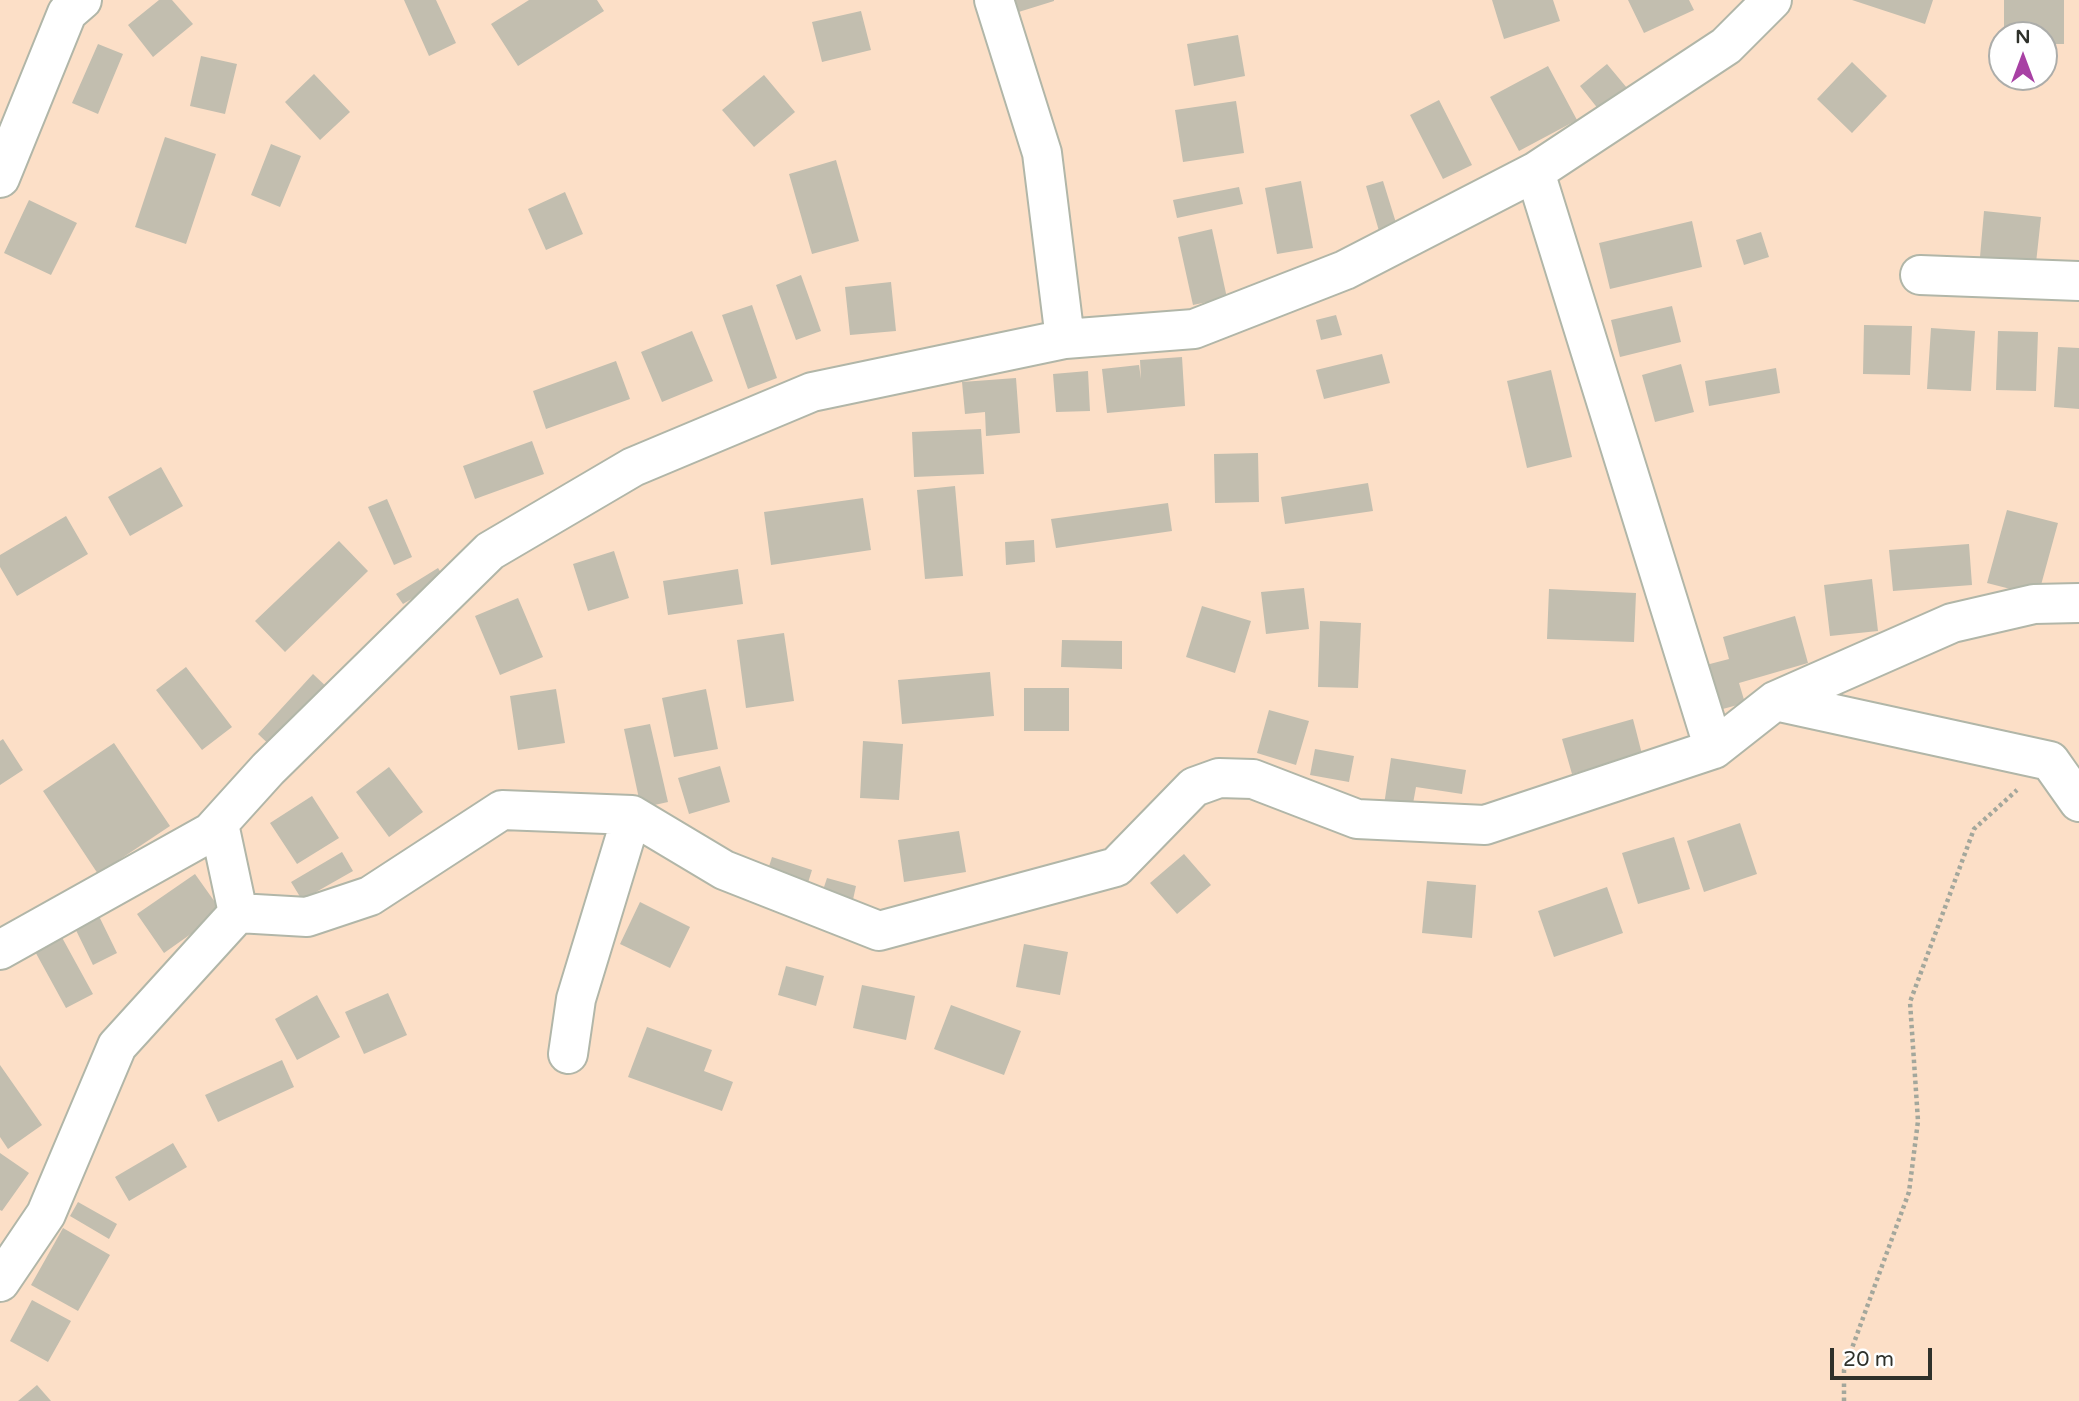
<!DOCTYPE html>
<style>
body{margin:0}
#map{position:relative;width:2079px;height:1401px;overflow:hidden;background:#f2f7e8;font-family:"Varela Round",sans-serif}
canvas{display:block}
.north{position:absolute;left:1988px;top:21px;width:70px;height:70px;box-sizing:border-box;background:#fff;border:2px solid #acadaa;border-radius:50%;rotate:0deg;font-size:19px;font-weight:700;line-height:28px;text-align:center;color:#2f312b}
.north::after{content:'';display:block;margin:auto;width:24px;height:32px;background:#a841a4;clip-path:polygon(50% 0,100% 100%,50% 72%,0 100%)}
.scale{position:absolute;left:1830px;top:1348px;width:102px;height:32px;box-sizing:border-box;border:4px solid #2f312b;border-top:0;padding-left:9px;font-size:21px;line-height:24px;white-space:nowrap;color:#2f312b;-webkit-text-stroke:5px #fff;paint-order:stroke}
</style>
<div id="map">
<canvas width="2079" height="1401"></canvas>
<div class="north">N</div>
<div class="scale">20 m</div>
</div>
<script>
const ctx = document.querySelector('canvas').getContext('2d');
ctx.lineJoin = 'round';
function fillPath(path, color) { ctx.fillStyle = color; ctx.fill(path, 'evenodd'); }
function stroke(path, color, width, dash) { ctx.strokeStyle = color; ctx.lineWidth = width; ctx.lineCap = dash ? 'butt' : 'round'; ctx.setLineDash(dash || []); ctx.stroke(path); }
const green = new Path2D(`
 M0 0H2079V1401H0ZM2002 35H2044V77H2002Z`);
const building = new Path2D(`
 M159 0H172L193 24 153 57 128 25Z
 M404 0H436L456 43 429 56Z
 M529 0H597L604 11 518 66 491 24Z
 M1004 0H1054V1L1009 15Z
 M1492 0H1553L1560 21 1504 39Z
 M1628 0H1689L1694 10 1644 33Z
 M1852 0H1933L1925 24Z
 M2004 0H2064V44H2044V35H2004Z
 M861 11 871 50 822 62 812 22Z
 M1238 35 1245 76 1194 86 1187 44Z
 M98 44 123 54 98 114 72 103Z
 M201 56 237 64 225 114 190 106Z
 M1852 62 1887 96 1852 133 1817 99Z
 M1607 64 1627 88 1599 110 1580 86Z
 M1548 66 1577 120 1519 151 1490 97Z
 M314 74 350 112 320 140 285 102Z
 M764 75 795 112 754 147 722 110Z
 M1439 100 1472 165 1443 179 1410 115Z
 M1236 101 1244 153 1183 162 1175 110Z
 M165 137 216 154 186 244 135 227Z
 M271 144 301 156 280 207 251 195Z
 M836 160 859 241 812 254 789 174Z
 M1301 181 1313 248 1277 254 1265 188Z
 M1383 181 1397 226 1379 231 1366 186Z
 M1239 187 1243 204 1177 218 1173 200Z
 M565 192 583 234 546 250 528 209Z
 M29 200 77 223 51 275 4 253Z
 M1984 211 2041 217 2036 263 1980 257Z
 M1692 221 1702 267 1610 289 1599 243Z
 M1212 229 1227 298 1193 305 1178 237Z
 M1761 232 1769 257 1744 265 1736 240Z
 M801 275 821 331 796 340 776 285Z
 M891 282 896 331 850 335 845 287Z
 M752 305 777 378 748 389 722 315Z
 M1672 306 1681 342 1620 357 1611 320Z
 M1336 315 1342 335 1321 340 1316 320Z
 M1864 325 1912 326 1910 375 1863 374Z
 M1931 328 1975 331 1971 391 1927 389Z
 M692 331 713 381 662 402 641 352Z
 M1998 331 2038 332 2036 391 1996 390Z
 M2058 347 2079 348V409L2054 407Z
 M1382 354 1390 383 1324 399 1316 370Z
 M1182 357 1185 406 1107 413 1102 369 1139 365 1141 379 1140 360Z
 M616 361 630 399 546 429 533 391Z
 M1681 364 1694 412 1655 422 1642 375Z
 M1776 368 1780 393 1709 406 1705 381Z
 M1551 370 1572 457 1527 468 1507 381Z
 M1088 371 1090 411 1056 412 1053 374Z
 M1016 378 1020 433 986 436 985 412 965 414 962 382Z
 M981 429 984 474 914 477 912 432Z
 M532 441 544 474 475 499 463 466Z
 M1258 453 1259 502 1215 503 1214 454Z
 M161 467 183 506 130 536 108 497Z
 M1368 483 1373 511 1285 524 1281 497Z
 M955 486 963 576 925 579 917 490Z
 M863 498 871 550 771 565 764 512Z
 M387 499 412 557 394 565 368 507Z
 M1168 503 1172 531 1056 548 1051 519Z
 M2007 510 2058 523 2038 596 1987 583Z
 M66 516 88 554 17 596 0 567V555Z
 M1034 540 1035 562 1006 565 1005 542Z
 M339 541 368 571 285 652 255 621Z
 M1969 544 1972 585 1893 591 1889 550Z
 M614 551 629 598 588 611 573 564Z
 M438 568 445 579 403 604 396 594Z
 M738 569 743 604 668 615 663 581Z
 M1872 579 1878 631 1830 636 1824 585Z
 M1304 588 1309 629 1266 634 1261 592Z
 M1549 589 1636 593 1634 642 1547 639Z
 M518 598 543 657 500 675 475 616Z
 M1202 606 1251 621 1235 673 1186 657Z
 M1795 616 1808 663 1739 683 1745 703 1719 710 1706 665 1729 659 1723 637Z
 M1320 621 1361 623 1358 688 1318 687Z
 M784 633 794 701 746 708 737 640Z
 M1062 640 1122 641V669L1061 667Z
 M186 667 232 727 202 750 156 690Z
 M990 672 994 716 902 724 898 680Z
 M313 674 330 690 274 749 258 734Z
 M1024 688H1069V731H1024Z
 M556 689 565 743 518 750 510 696Z
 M706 689 718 749 674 757 662 698Z
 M1269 710 1309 721 1296 765 1257 753Z
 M1633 719 1642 754 1572 774 1562 739Z
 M650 724 668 802 641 808 624 729Z
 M3 739 23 770 0 785V741Z
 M863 741 903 744 899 800 860 798Z
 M114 743 170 826 98 874 43 791Z
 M1315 749 1354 756 1349 782 1310 775Z
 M1391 758 1466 770 1462 794 1416 787 1412 809 1384 805Z
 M720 766 730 802 689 814 678 778Z
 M389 767 423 812 389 837 356 792Z
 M312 796 339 838 297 864 270 823Z
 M1740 823 1757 874 1704 892 1687 841Z
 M959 831 966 872 904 882 898 840Z
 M1674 837 1690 889 1638 904 1622 853Z
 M342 852 353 871 302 900 291 882Z
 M1184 854 1211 885 1177 914 1150 883Z
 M772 857 812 870 806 889 766 876Z
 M195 874 222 912 164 953 137 914Z
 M827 878 856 886 852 904 821 896Z
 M1427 881 1476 885 1472 938 1422 933Z
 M1607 887 1623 933 1554 957 1538 911Z
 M640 902 690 927 670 968 620 944Z
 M95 908 117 953 93 965 71 920Z
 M59 932 93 994 66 1008 32 946Z
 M1024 944 1068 952 1060 995 1016 987Z
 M786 966 824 976 816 1006 778 995Z
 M862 985 915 996 906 1040 853 1028Z
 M388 993 407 1035 364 1054 345 1012Z
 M317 995 340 1037 297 1060 275 1019Z
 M951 1005 1021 1031 1004 1075 934 1049Z
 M647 1027 712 1050 704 1071 733 1082 722 1111 628 1077Z
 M282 1060 294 1087 218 1122 205 1095Z
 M0 1065 42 1125 8 1149 0 1137Z
 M173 1143 187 1167 129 1201 115 1177Z
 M0 1153 29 1173 2 1211 0 1210Z
 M78 1202 117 1224 109 1239 70 1216Z
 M63 1228 110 1255 78 1311 31 1285Z
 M32 1300 71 1321 48 1362 10 1341Z
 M37 1385 51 1401H18Z`);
const path = new Path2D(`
 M1844 1401V1370L1909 1192 1918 1121 1910 1002 1974 829 2017 790`);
const minor = new Path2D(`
 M994 0 1042 153 1065 339
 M1535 172 1714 749
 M0 178 67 13 82 0
 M1920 275 2079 281
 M1775 701 2050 761 2079 802
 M219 824 238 913 307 917 370 896 502 810 632 815 724 870 879 931 1116 867 1194 787 1219 778 1253 779 1357 819 1485 825 1714 749 1775 701 1952 623 2034 604 2079 603
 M0 950 211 832 268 769 490 551 633 467 812 392 1065 339 1194 329 1345 270 1535 172 1726 46 1772 0
 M568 1054 576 999 632 815
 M0 1282 46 1214 117 1046 238 913`);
fillPath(green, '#fcdfc7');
fillPath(building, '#c2beaf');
stroke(minor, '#b1b6a8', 42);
stroke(path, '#a3a79c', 4.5, [3.5, 3.5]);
stroke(minor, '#fff', 38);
</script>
